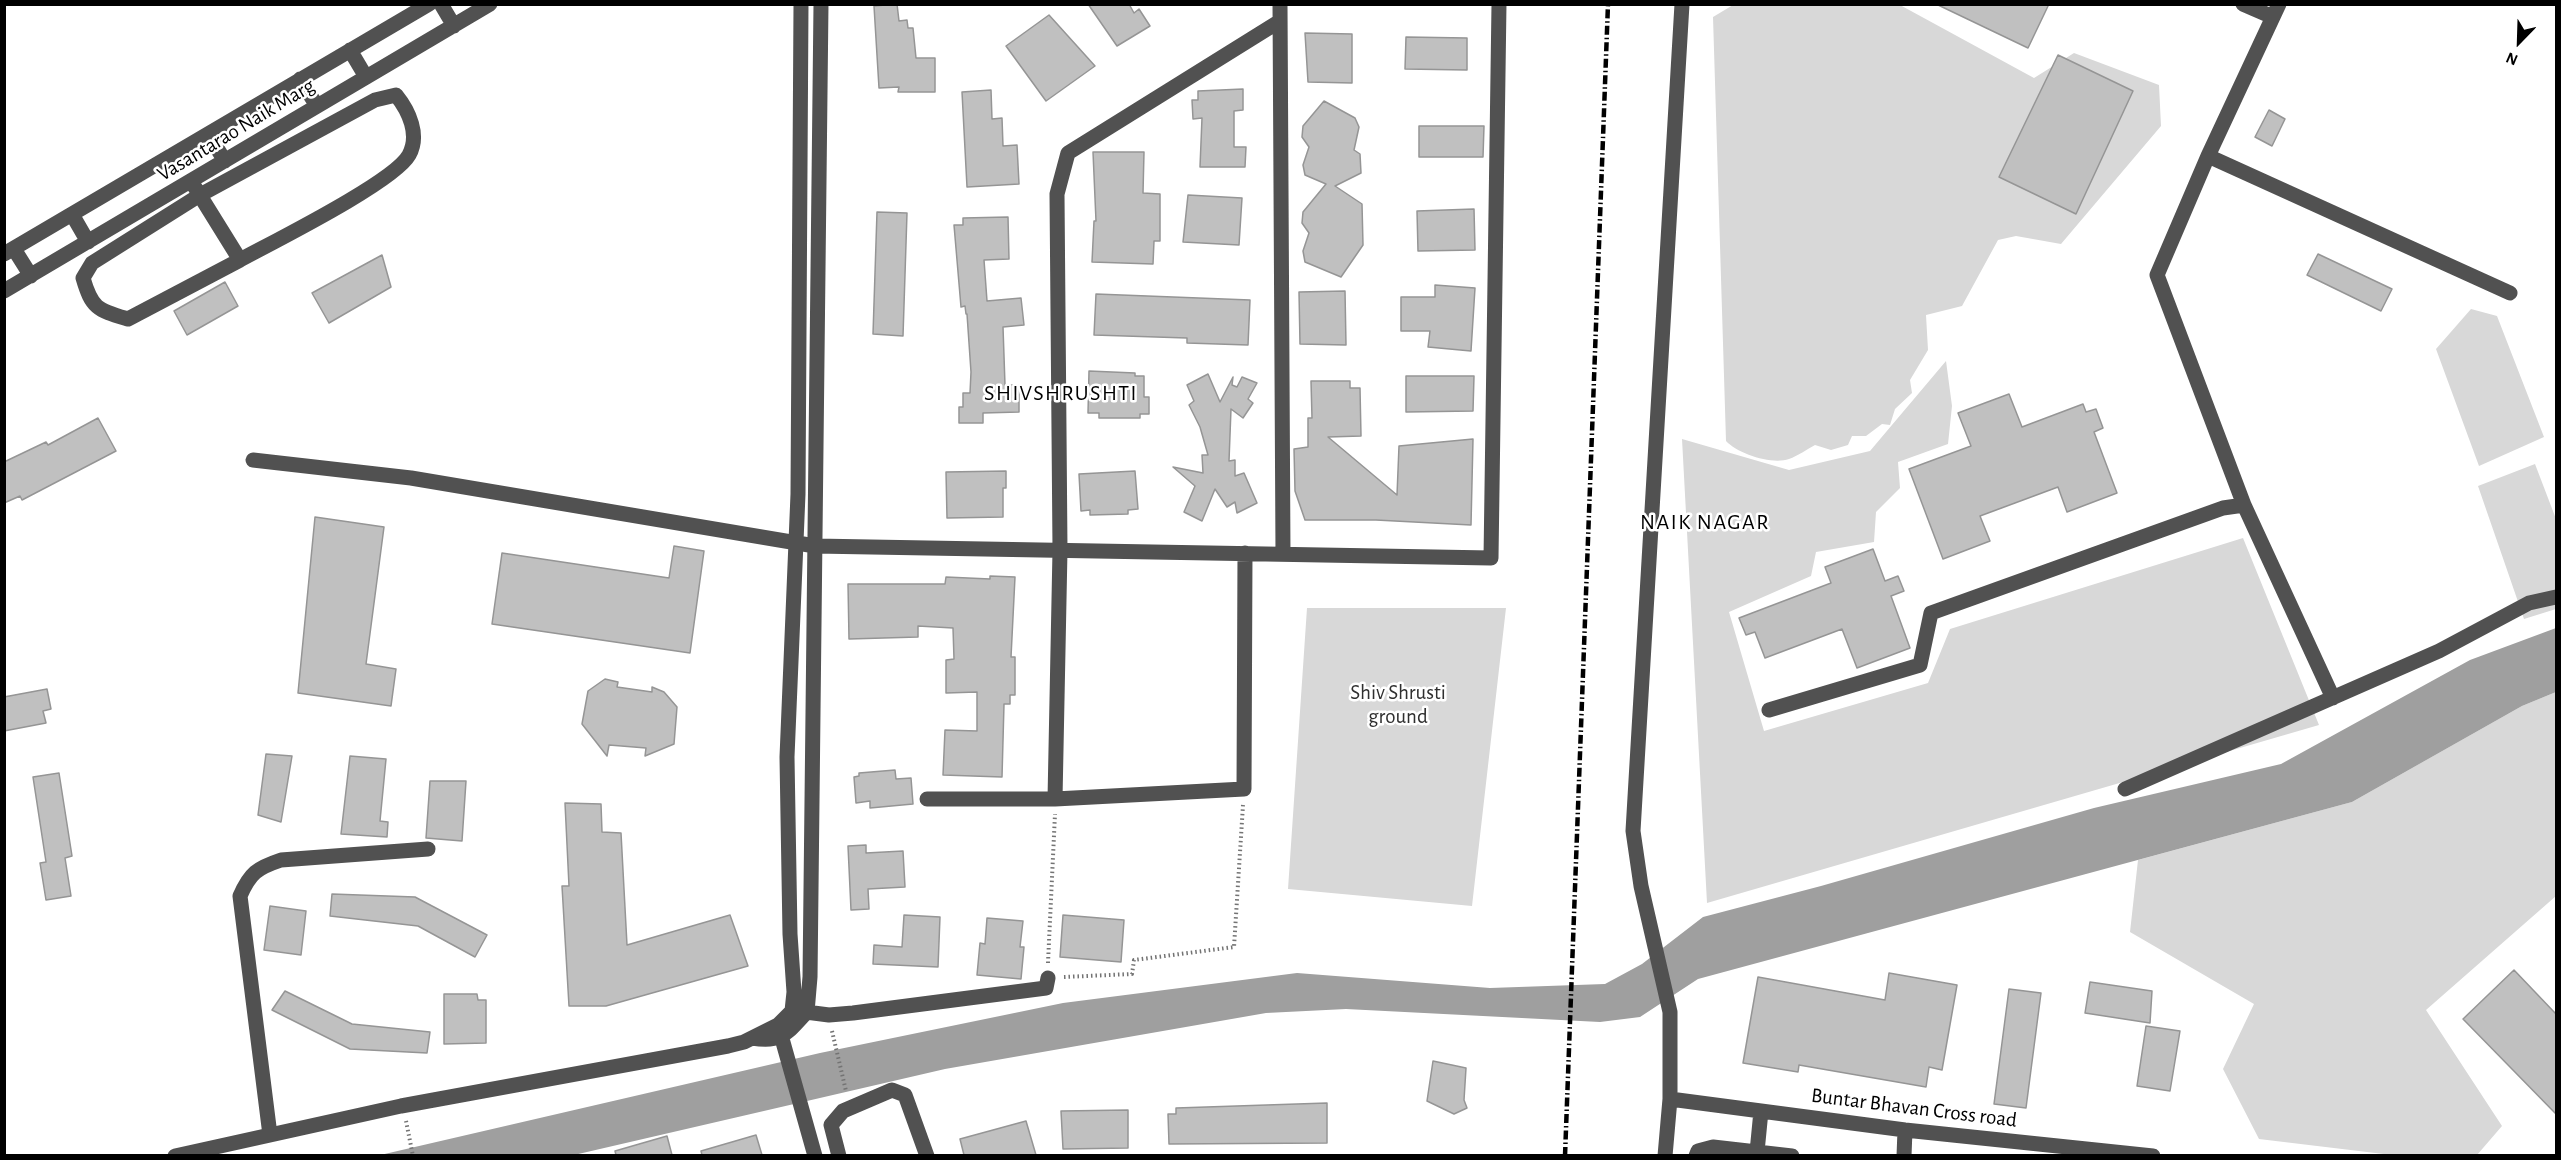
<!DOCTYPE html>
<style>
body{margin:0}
#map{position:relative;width:2561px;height:1160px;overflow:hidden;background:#fff;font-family:"Alegreya Sans",sans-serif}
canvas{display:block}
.frame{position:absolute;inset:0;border:6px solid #000;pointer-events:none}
.north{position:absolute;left:2489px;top:12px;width:60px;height:60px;-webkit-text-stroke:4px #fff;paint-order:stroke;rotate:203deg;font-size:16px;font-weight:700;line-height:24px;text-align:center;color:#000}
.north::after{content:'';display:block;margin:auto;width:21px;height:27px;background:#000;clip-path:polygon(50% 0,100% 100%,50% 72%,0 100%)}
</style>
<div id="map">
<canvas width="2561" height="1160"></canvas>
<div class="frame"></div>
<div class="north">N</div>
</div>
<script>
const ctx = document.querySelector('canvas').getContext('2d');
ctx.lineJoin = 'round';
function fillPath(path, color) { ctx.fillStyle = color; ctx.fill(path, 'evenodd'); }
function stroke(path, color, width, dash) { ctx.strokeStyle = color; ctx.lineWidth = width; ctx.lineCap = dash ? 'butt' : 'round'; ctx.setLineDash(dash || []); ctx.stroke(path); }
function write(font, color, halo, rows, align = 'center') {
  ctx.font = font + ' "Alegreya Sans",sans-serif'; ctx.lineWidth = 5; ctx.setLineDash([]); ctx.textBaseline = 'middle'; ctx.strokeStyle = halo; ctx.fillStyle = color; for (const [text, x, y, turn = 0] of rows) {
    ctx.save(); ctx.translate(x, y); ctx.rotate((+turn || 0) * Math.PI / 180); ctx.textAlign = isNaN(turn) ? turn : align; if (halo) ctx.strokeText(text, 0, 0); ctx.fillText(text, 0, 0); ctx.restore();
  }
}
const green = new Path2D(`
 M1733 5H1900L2034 78 2074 53 2159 85 2161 126 2061 244 2016 236 1998 240 1962 306 1926 315 1928 350 1910 380 1912 393 1895 409 1890 425 1882 424 1866 436H1852L1848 445 1831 450 1815 445C1807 449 1798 456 1789 459 1772 465 1738 454 1726 441L1713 17Z
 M2471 309 2497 316 2544 437 2479 466 2436 349Z
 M1946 361 1952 406 1948 444 1898 462 1900 488 1876 512 1874 542 1816 552 1811 576 1729 612 1764 731 1928 683 1950 629 2243 538 2319 725 1707 903 1682 439 1789 470 1870 451Z
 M2535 464 2556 519V609L2524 619 2478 486Z
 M1307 608H1506L1472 906 1288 889Z
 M2556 692V896L2426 1010 2502 1126 2477 1155H2392L2259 1139 2223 1069 2254 1004 2130 932 2138 860 2352 802 2522 706Z`);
const water = new Path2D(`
 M2556 628V692L2522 706 2352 802 1698 979 1640 1017 1600 1022 1346 1009 1266 1013 945 1069 574 1155 376 1156 820 1053 1063 1003 1297 973 1490 988 1605 984 1642 964 1703 917 1821 886 2094 808 2281 764 2470 660Z`);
const building = new Path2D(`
 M897 4 899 21 907 20 908 28H913L916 58H935V92H898L899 87 879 88 874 6Z
 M1088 4H1129L1134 13 1139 9 1150 26 1117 46Z
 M1936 4H2049L2028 48Z
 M1049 15 1095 66 1046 101 1006 46Z
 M1305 33 1352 34V83L1308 82Z
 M1406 37 1467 38V70L1405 69Z
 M2058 55 2133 91 2076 214 1999 177Z
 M1243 89V110L1234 111V147H1246L1245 167H1200L1202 118 1193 119 1192 100H1198V91Z
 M991 90 992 119 1002 118 1003 146 1017 145 1019 184 967 187 962 92Z
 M1324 101 1355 118 1359 127 1354 150 1360 154 1361 173 1335 186 1362 204 1363 245 1341 277 1305 262 1303 251 1309 233 1302 223 1303 212 1326 184 1305 175 1303 165 1309 147 1302 137 1303 126Z
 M2269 110 2285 119 2272 146 2255 137Z
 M1419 126H1484L1483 157H1419Z
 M1093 152H1144L1143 193 1160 194V241H1154L1153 264 1092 262 1094 221H1096Z
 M1188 195 1242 198 1239 245 1183 242Z
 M1474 209 1475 250 1418 251 1417 211Z
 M877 212 907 213 903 336 873 334Z
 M1008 217 1009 259 984 260 987 301 1021 298 1024 325 1003 327 1005 385H1019V412L983 413V423H959V407H963V393H970L971 372 967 314H966L965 306 961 307 954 225H963V218Z
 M2318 254 2392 289 2381 311 2307 275Z
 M382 255 391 287 329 323 312 293Z
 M225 282 238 306 187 335 174 311Z
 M1435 285 1475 288 1471 351 1428 347 1430 331H1401V297H1435Z
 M1345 291 1346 345 1300 344 1299 292Z
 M1096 294 1250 300 1248 345 1187 343V338L1094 335Z
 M1089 371 1135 373V376H1144V397H1149V414H1140V418H1099V413H1088Z
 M1208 374 1220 402 1233 377 1232 385 1237 387 1242 377 1257 383 1248 399 1253 403 1243 418 1231 409 1229 461 1235 460V476L1244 473 1257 503 1237 513 1235 502 1227 507 1215 489 1202 521 1184 512 1195 486 1173 467 1203 473 1202 455H1208L1200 427 1189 405 1194 401 1187 385Z
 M1406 376H1474L1473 411 1406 412Z
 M1311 381H1350V388H1360L1361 436 1328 437 1397 495 1399 446 1473 439 1471 525 1376 520H1305L1295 491 1294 449 1308 447V418H1312Z
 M2009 394 2022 427 2083 404 2086 412 2096 409 2103 428 2094 432 2117 493 2067 512 2058 487 1980 516 1990 541 1943 559 1909 469 1971 446 1958 413Z
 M98 418 116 451 22 500 20 496 4 503V462L46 442 48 445Z
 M1006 471V488H1003V517L947 518 946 472Z
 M1135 471 1138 509 1128 510V514L1090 515V510L1081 511 1079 474Z
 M315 517 384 527 366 664 396 669 391 706 298 693Z
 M674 546 704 551 690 653 492 624 502 553 669 578Z
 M1873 549 1885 581 1898 576 1904 591 1891 596 1910 648 1857 668 1842 629 1765 658 1755 632 1746 635 1739 618 1831 583 1825 567Z
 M990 576 1015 577 1011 657H1015V695H1010V704H1004L1002 777 943 775 945 730 977 731V692L946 693V660L954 659 953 628 918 626V637L849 639 848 584H945L946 577 990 579Z
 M605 679 618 682 617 687 652 692V687L664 692 677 707 674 744 645 756 646 748 609 745 607 756 582 724 588 691Z
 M47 689 51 709 43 711 46 723 4 731V697Z
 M266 754 292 756 281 822 258 815Z
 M350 756 386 759 380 821 388 822 387 837 341 834Z
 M895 770 896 779 911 778 913 804 870 808V801L856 803 854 777 859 776V773Z
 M59 773 72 856 65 858 71 896 46 900 40 863 46 862 33 777Z
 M430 781H466L462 841 426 838Z
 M565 803 601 804 602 832 621 833 627 945 730 915 748 966 606 1006H569L562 886H569Z
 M866 845V853L903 851 905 887 868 889 869 909 851 910 848 846Z
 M332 894 415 897 487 935 475 957 418 926 330 916Z
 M270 906 306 911 301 955 264 950Z
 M904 915 940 917 938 967 873 964 874 945 902 947Z
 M1063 915 1124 920 1121 962 1060 957Z
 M987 918 1023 921 1020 947H1024L1021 979 977 975 980 943 985 944Z
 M2514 970 2556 1014V1114L2463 1019Z
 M1889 973 1957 985 1942 1070 1929 1067 1926 1087 1799 1065 1798 1072 1743 1063 1758 977 1885 1000Z
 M2090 982 2152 991 2150 1023 2085 1013Z
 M2009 989 2041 993 2026 1108 1994 1104Z
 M285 991 352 1024 430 1032 427 1053 350 1049 272 1010Z
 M444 994H477L478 1000H486V1043L444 1044Z
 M2146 1026 2180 1031 2170 1091 2137 1086Z
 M1433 1061 1466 1068 1464 1100 1467 1108 1454 1114 1427 1101Z
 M1327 1103V1143L1169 1144 1168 1114H1176V1108Z
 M1128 1110V1148L1063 1149 1061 1111Z
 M1026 1121 1036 1155H964L960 1139Z
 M756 1135 762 1155H702L701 1151Z
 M667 1136 672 1155H616L615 1151Z`);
const path = new Path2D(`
 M1048 963 1055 814
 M1064 977 1132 974 1134 960 1234 947 1243 805
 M832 1031 846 1091
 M406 1121 413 1156`);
const minor = new Path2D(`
 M441 4 454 26
 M1280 4 1283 554
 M2243 4 2273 17
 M350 50 366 77
 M300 79 317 106
 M208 134 225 161
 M2208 156 2510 293
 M191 181 240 260 128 319C98 310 92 309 83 278L92 263 200 195 375 100 396 95C409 111 420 135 409 155 394 182 273 242 240 260
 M73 216 88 242
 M14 249 31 276
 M4 254 429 4
 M4 291 490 4
 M253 460 411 478 815 546 1491 558 1499 4
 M2244 505 2333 698
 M1769 710 1920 665 1931 613 2223 508 2244 505 2157 275 2208 156 2279 4
 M2125 789 2439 651 2529 603 2556 597
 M927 799H1055L1244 789 1245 553
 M1055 799 1060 550 1057 194 1068 153 1280 21
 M798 1011 829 1015 853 1013 1046 988 1048 978
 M779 1028 815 1156
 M752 1038C784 1043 786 1033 807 1012L810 977 821 4
 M1670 1099 1905 1130 2153 1156
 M270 1135 240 896C250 873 257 868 281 860L428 849
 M1757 1152 1761 1111
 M175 1156 401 1106 728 1046 744 1042 778 1025 792 1011 794 992 790 934 787 757 798 494 801 4
 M839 1156 831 1125 843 1111 892 1090 905 1095 927 1156
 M1665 1156 1670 1099V1012L1641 886 1633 831 1682 4
 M1696 1156 1698 1151 1713 1147 1792 1156
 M1904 1156 1905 1130`);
const rail = new Path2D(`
 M1565 1156 1608 4`);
const streetNames = [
 ["Vasantarao Naik Marg",236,130,-31],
 ["Buntar Bhavan Cross road",1914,1108,7]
];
const parkNames = [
 ["Shiv Shrusti",1398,693],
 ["ground",1398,717]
];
const neighbourhoodNames = [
 ["SHIVSHRUSHTI",1061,393],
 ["NAIK NAGAR",1705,522]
];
fillPath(green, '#d8d8d8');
fillPath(water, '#9f9f9f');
fillPath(building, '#c0c0c0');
stroke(building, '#959595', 1.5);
stroke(path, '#737373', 4, [1.5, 3]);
stroke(minor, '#515151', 15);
stroke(rail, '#000', 4.5, [9, 3, 1.5, 3]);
write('21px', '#000', '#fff', streetNames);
write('21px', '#2f2f2f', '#fff', parkNames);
ctx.letterSpacing = '1.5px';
write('22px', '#000', '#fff', neighbourhoodNames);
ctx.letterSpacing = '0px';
</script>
